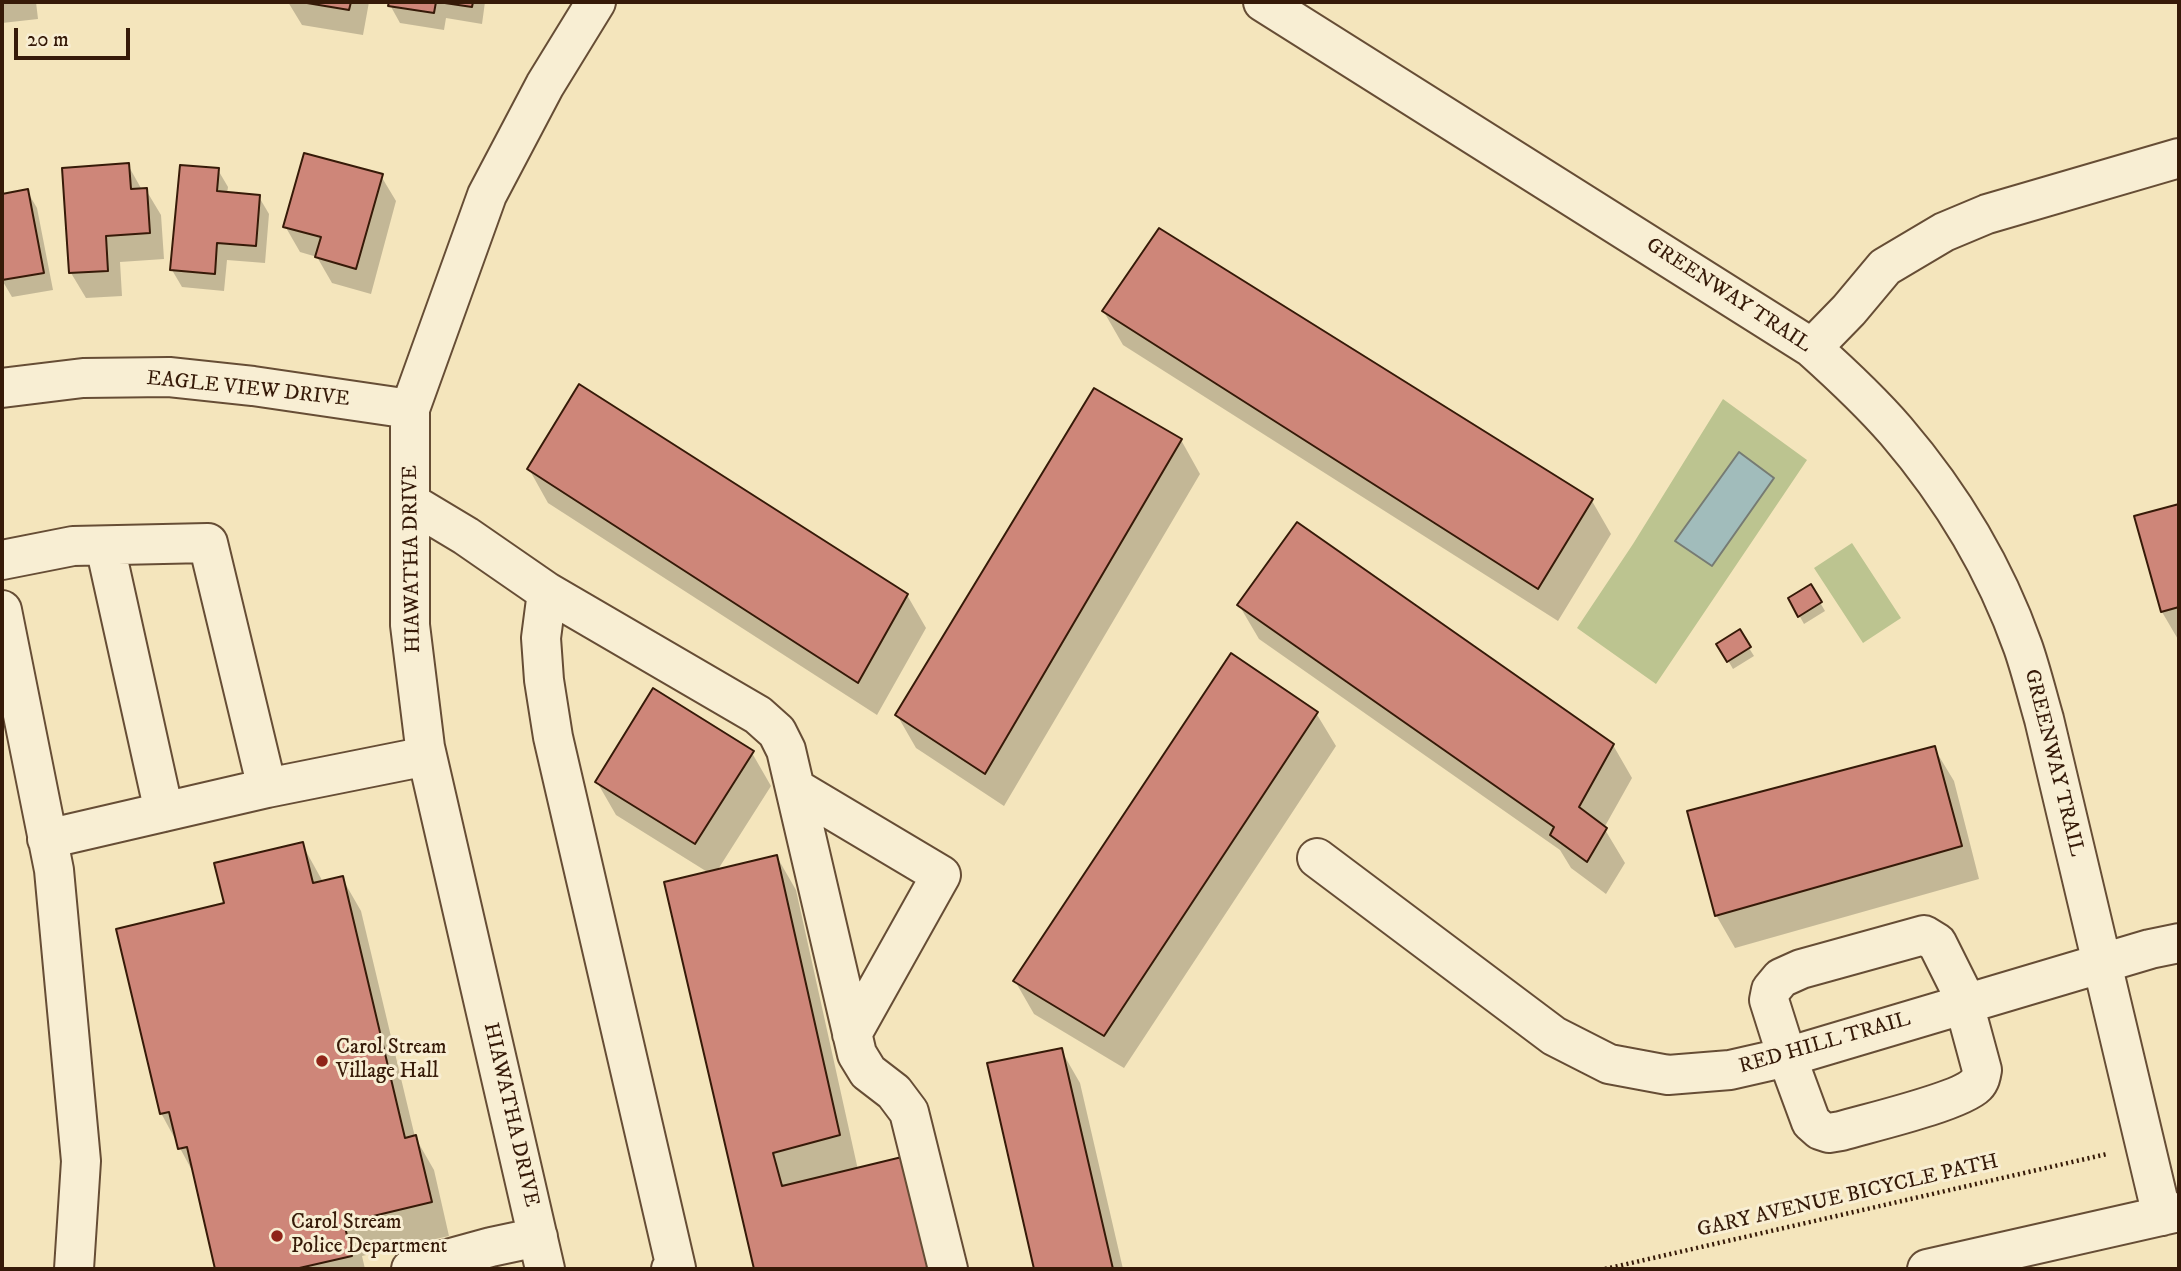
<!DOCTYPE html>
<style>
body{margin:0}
#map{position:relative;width:2181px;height:1271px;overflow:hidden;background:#f4e5bc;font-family:"IM FELL DW Pica",serif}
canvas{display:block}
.frame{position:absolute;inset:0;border:4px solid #361a08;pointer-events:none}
.scale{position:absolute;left:14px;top:28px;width:116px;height:32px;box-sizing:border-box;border:4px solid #361a08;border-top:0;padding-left:9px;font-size:21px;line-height:24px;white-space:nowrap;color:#361a08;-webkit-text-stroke:5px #f8eed3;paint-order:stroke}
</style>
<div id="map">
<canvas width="2181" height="1271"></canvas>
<div class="frame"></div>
<div class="scale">20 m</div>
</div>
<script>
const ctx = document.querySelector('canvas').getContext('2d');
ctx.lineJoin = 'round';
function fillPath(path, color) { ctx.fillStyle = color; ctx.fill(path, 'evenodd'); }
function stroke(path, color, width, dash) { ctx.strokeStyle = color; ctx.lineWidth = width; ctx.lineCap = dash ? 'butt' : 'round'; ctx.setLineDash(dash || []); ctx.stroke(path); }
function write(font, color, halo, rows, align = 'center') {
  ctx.font = font + ' "IM FELL DW Pica",serif'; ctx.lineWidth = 6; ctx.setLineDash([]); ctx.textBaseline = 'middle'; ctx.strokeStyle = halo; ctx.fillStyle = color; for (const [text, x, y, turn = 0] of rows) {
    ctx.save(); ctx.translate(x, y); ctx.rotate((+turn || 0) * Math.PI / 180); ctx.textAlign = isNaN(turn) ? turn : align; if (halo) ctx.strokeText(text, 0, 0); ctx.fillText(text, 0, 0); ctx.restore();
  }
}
const green = new Path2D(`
 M1723 399 1807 460 1656 684 1577 628 1633 544Z
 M1852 543 1901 618 1863 643 1814 568Z`);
const water = new Path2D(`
 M1739 452 1774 478 1712 566 1675 541Z`);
const shadow = new Path2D(`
 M2 2H36L38 19 2 23Z
 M288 2H369L363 35 302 25Z
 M391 2H485L482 24 446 18 444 30 400 23 390 5Z
 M128 165 142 190H146L161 215 164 259 120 262 122 296 86 298 71 273Z
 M218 170 228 187 227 194 259 197 269 214 265 263 227 260 224 291 182 287 172 270Z
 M381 176 396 201 371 294 332 283 317 257 300 252 285 226Z
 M27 191 37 208 53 290 12 297 2 280V196Z
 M1160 230 1592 501 1611 534 1558 621 1123 345 1104 312Z
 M1181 440 1200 474 1004 806 916 748 897 715Z
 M529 469 907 595 926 628 877 715 548 503Z
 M2179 506V641L2162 612 2136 518Z
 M1811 587 1825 611 1804 624 1790 599Z
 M1239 605 1613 745 1632 778 1604 828 1625 863 1606 894 1571 868 1560 850 1259 639Z
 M1739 632 1754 656 1733 669 1719 645Z
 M1316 713 1336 746 1124 1068 1034 1014 1015 981Z
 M1934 748 1954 781 1979 879 1735 948 1716 915Z
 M752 753 771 786 717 871 777 857 796 890 858 1170 939 1269H756L666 884 709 873 616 815 597 782Z
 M302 844 323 882 342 878 361 911 415 1137 434 1170 449 1236 362 1256 365 1269H217L195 1176 161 1113 226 905Z
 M1061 1050 1080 1083 1123 1269H1036L989 1064Z`);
const building = new Path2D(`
 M301 2H351L349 10Z
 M389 2H436L434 13 388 6Z
 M438 2H473L472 7Z
 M304 153 383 174 356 269 315 257 321 237 283 227Z
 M129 163 131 189 147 188 150 233 106 236 108 271 69 273 62 168Z
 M180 165 219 168 217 191 260 195 256 246 217 243 215 274 170 270Z
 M28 189 44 273 2 280V194Z
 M1159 228 1593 499 1538 589 1102 311Z
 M579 384 908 594 858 683 527 469Z
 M1094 388 1182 439 985 774 895 715Z
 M2179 504V607L2161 612 2134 516Z
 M1297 522 1614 744 1579 807 1607 828 1587 862 1550 835 1554 827 1237 605Z
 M1811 584 1822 602 1798 617 1788 598Z
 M1740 629 1751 647 1727 662 1716 644Z
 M1231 653 1318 712 1104 1036 1013 981Z
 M653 688 754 751 695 844 595 782Z
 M1935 746 1962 846 1715 916 1687 811Z
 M303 842 313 883 343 876 405 1138 416 1135 432 1202 344 1223 352 1256 295 1269H215L187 1147 178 1149 169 1112 160 1114 116 929 224 903 214 863Z
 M777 855 840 1135 773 1153 782 1186 902 1157 929 1267 922 1269H754L664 882Z
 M1062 1048 1113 1269H1034L987 1063Z`);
const path = new Path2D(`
 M1605 1269 2107 1154`);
const minor = new Path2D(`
 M1263 2 1812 348C1841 374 1870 401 1896 431 1950 494 1995 568 2023 647 2031 670 2037 695 2044 719L2162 1216
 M1812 348 1849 310 1885 267 1944 232 1987 214 2179 158
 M2 388 83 378 169 377 253 386 410 409
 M411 503 466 536 547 592 541 638 544 680 553 737 676 1268 671 1269
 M105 546 164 812
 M2 560 73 546 208 543 267 788 427 756
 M547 592 758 715 777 732 786 750 857 1054 868 1072 894 1092 909 1112 948 1269
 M2 610 54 870 81 1161 74 1269
 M795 788 941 875 852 1034
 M47 839 267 788
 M1317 858 1554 1036 1609 1064 1668 1075 1730 1070 1787 1057 2150 949 2179 943
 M1924 935 1937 943 1960 989 1982 1070C1981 1076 1980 1081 1976 1085 1959 1102 1868 1123 1841 1131L1829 1133 1820 1130 1811 1122 1787 1057 1769 1000 1771 990 1781 978 1801 969Z
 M411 1269 491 1247 538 1237
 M545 1269 425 747 410 625V409L487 195 545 85 596 2
 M1927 1269 2179 1212`);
const markers = [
 [322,1061,7,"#8f2418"],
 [277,1236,7,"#8f2418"]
];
const streetNames = [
 ["GREENWAY TRAIL",1728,296,33],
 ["EAGLE VIEW DRIVE",248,390,6],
 ["HIAWATHA DRIVE",413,559,-91],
 ["GREENWAY TRAIL",2053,763,76],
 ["RED HILL TRAIL",1825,1044,-16],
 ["HIAWATHA DRIVE",510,1115,77],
 ["GARY AVENUE BICYCLE PATH",1848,1197,-13]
];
const poiNames = [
 ["Carol Stream",336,1049],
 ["Village Hall",336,1073],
 ["Carol Stream",291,1224],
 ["Police Department",291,1248]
];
fillPath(green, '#bcc490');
fillPath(water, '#a1bcbb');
stroke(water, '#767b73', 2);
fillPath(shadow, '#0003');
fillPath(building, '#ce8679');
stroke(building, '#361a08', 2);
stroke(minor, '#664d35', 42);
stroke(path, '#361a08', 4.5, [2, 3.5]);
stroke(minor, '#f8eed3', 38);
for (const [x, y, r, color] of markers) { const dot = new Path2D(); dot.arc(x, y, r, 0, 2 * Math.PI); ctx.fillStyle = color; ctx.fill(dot); stroke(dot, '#f8eed3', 2.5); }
write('21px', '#361a08', '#f8eed3', streetNames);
write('21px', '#361a08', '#f8eed3', poiNames, 'left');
</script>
